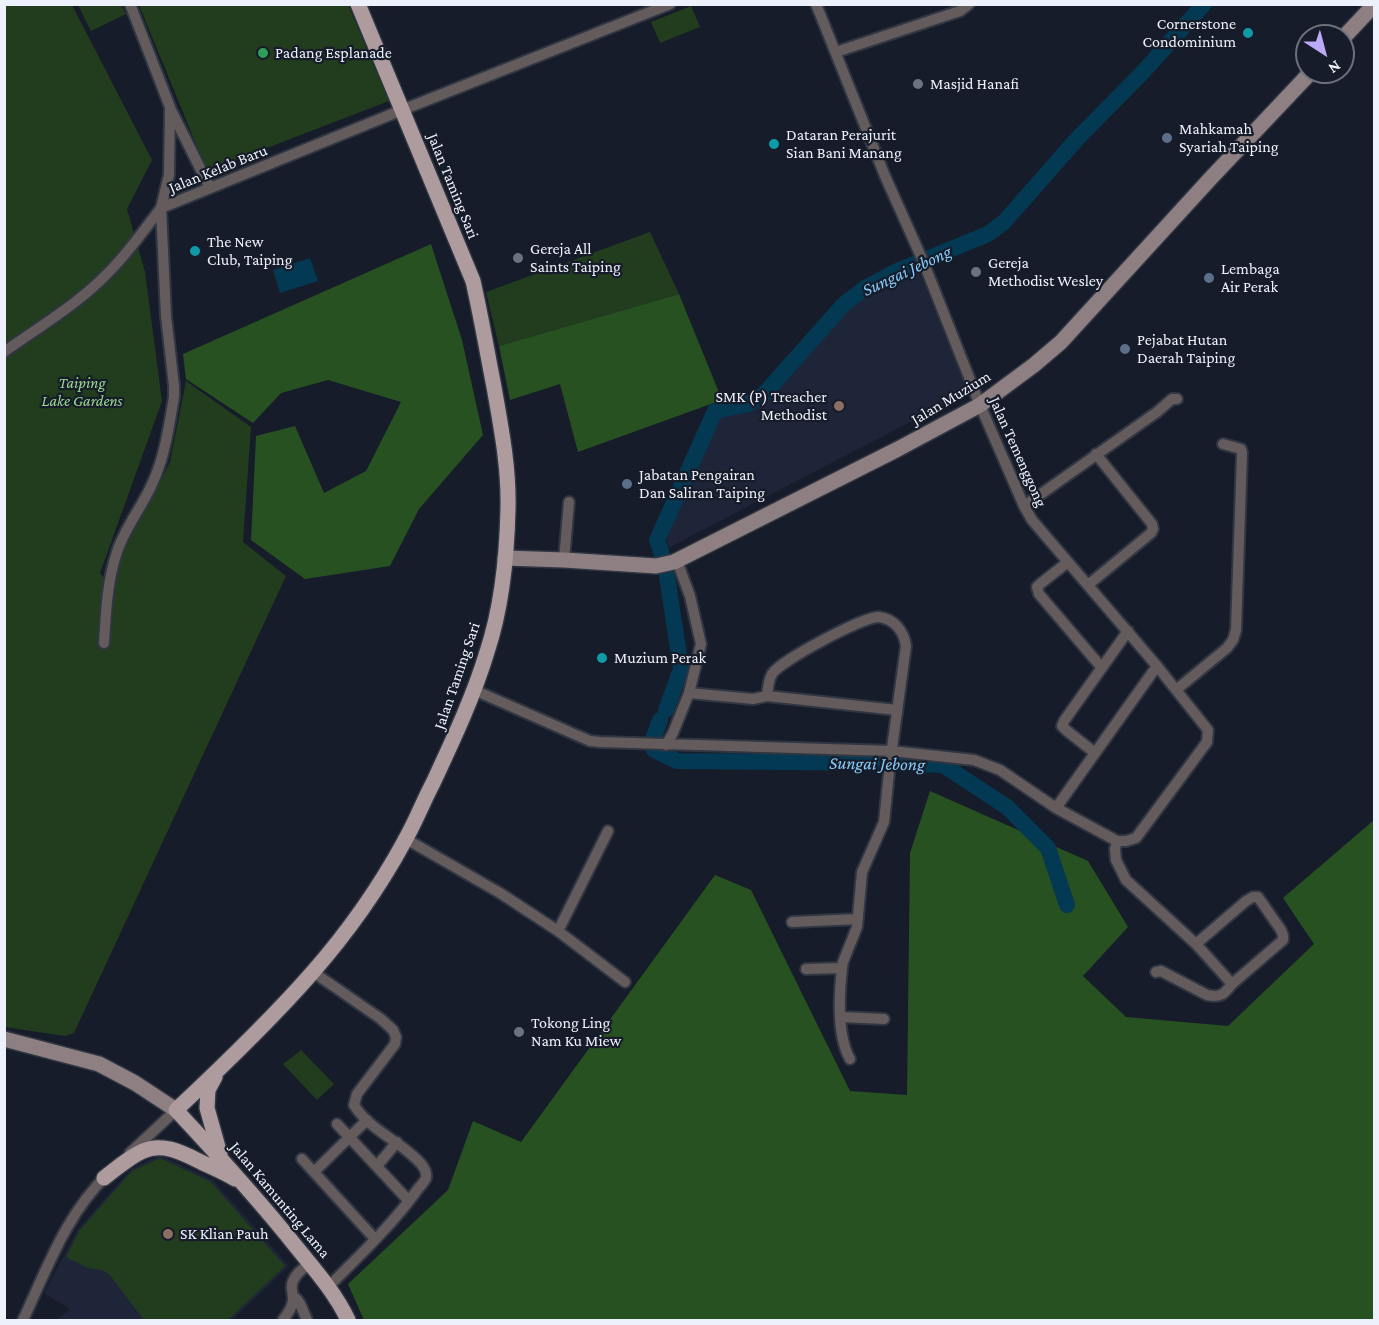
<!DOCTYPE html>
<style>
body{margin:0}
#map{position:relative;width:1379px;height:1325px;overflow:hidden;background:#161c29;font-family:"Crimson Pro",serif}
canvas{display:block}
.frame{position:absolute;inset:0;border:6px solid #edf1fb;pointer-events:none}
.north{position:absolute;left:1295px;top:24px;width:60px;height:60px;box-sizing:border-box;background:#161c29;border:2px solid #6c717d;border-radius:50%;rotate:144deg;font-size:16px;font-weight:700;line-height:24px;text-align:center;color:#edf1fb}
.north::after{content:'';display:block;margin:auto;width:21px;height:27px;background:#bbaaf6;clip-path:polygon(50% 0,100% 100%,50% 72%,0 100%)}
</style>
<div id="map">
<canvas width="1379" height="1325"></canvas>
<div class="frame"></div>
<div class="north">N</div>
</div>
<script>
const ctx = document.querySelector('canvas').getContext('2d');
ctx.lineJoin = 'round';
function fillPath(path, color) { ctx.fillStyle = color; ctx.fill(path, 'evenodd'); }
function stroke(path, color, width, dash) { ctx.strokeStyle = color; ctx.lineWidth = width; ctx.lineCap = dash ? 'butt' : 'round'; ctx.setLineDash(dash || []); ctx.stroke(path); }
function write(font, color, halo, rows, align = 'center') {
  ctx.font = font + ' "Crimson Pro",serif'; ctx.lineWidth = 4.5; ctx.setLineDash([]); ctx.textBaseline = 'middle'; ctx.strokeStyle = halo; ctx.fillStyle = color; for (const [text, x, y, turn = 0] of rows) {
    ctx.save(); ctx.translate(x, y); ctx.rotate((+turn || 0) * Math.PI / 180); ctx.textAlign = isNaN(turn) ? turn : align; if (halo) ctx.strokeText(text, 0, 0); ctx.fillText(text, 0, 0); ctx.restore();
  }
}
const built = new Path2D(`
 M916 264 968 392 668 548 665 529 715 411 748 404 795 362 844 304 879 281Z
 M160 1155 213 1180 289 1266 232 1320H56L70 1309 44 1293 78 1229 131 1169Z`);
const green = new Path2D(`
 M4 5H72L152 160 127 209 145 272 162 401 100 573 114 591 123 551 150 502 170 462 186 381 251 427 243 542 286 576 74 1033 65 1036 5 1027Z
 M78 5H121L126 14 91 31Z
 M139 5H348L389 101 207 171Z
 M691 6 700 27 660 43 651 22Z
 M650 232 679 294 499 346 486 292Z
 M301 1050 334 1084 317 1100 283 1064Z
 M160 1158 211 1182 285 1266 228 1320H171C163 1317 153 1321 144 1320L109 1274 102 1270 88 1268 66 1257 79 1231 132 1171Z`);
const forest = new Path2D(`
 M431 244 462 340 483 435 419 509 390 566 305 579 251 540 256 436 295 426 324 493 366 471 401 402 328 380 281 393 253 423 186 379 183 354Z
 M679 294 722 400 578 452 560 384 510 400 499 346Z
 M930 791 1088 861 1128 927 1083 976 1126 1017 1228 1026 1314 944 1283 898 1374 820V1320H364L348 1284 448 1190 473 1121 521 1142 715 875 751 890 850 1091 907 1095 910 853Z`);
const water = new Path2D(`
 M310 258 318 281 280 293 273 270Z`);
const river = new Path2D(`
 M663 558 657 540 715 411 748 404 764 394 844 304 865 288 895 272 988 234 1004 222 1077 139 1143 72 1204 4
 M666 710 681 669 666 569
 M652 742 660 720
 M654 750 677 761 890 763 943 765 1007 807 1048 848 1067 905`);
const street = new Path2D(`
 M836 52 960 11 969 4
 M171 110 210 188
 M161 208 402 110 670 4
 M4 352C39 327 78 304 108 273 128 253 144 230 161 208
 M1024 506 1157 412 1172 399H1177
 M564 560 569 502
 M1068 562 1040 584 1037 587 1039 594 1102 668
 M1088 585 1151 533 1153 529 1152 524 1096 454
 M104 643C106 612 107 582 117 552 125 527 143 506 153 482 165 456 169 426 174 397V386L166 316 161 208 169 175 170 107 130 4
 M474 690 590 741 600 742 892 751 974 760 1000 770 1056 808 1117 841H1126L1136 838 1207 742 1208 730 1157 666 1032 520 1024 506 980 405 923 261 885 176 816 4
 M1176 690 1227 648 1233 640 1236 630 1242 453 1241 449 1223 444
 M689 693 753 699 767 696 897 710
 M767 696C768 689 768 681 772 674 780 661 864 616 879 617 895 619 904 632 906 646L890 763 884 822 862 872 857 927 843 962 842 968C839 994 837 1036 850 1059
 M666 745 673 733 689 693 701 644 690 596 677 561
 M1095 753 1066 730 1062 726 1064 721 1128 631
 M1056 808 1157 666
 M406 839 500 893 558 931 625 982
 M1117 841 1115 849 1116 860 1126 880 1196 944 1232 984 1283 940V935L1281 930 1258 897H1253L1246 901 1196 944
 M792 922 858 919
 M558 931 608 831
 M806 969 842 968
 M313 972 381 1019 393 1030 396 1037 395 1044 357 1094 354 1105C370 1131 403 1142 422 1165 425 1169 427 1173 426 1178 424 1183 418 1188 415 1193 390 1227 358 1257 328 1287
 M1156 972 1161 971 1207 995C1221 998 1224 994 1232 984
 M841 1017 884 1019
 M337 1124 409 1201
 M130 1153 176 1110
 M302 1159 375 1239
 M377 1166 397 1142
 M314 1172 367 1120
 M293 1296C301 1301 303 1312 307 1320
 M23 1320C47 1269 66 1214 108 1174
 M283 1320C287 1314 293 1308 293 1299 293 1292 290 1287 293 1281 296 1273 303 1269 310 1263`);
const secondary = new Path2D(`
 M1343 38 1374 5
 M505 558 564 560 656 566 674 562 898 449 980 405 1034 365 1061 342 1210 179 1311 72
 M4 1039 99 1064 135 1083 176 1110`);
const primary = new Path2D(`
 M215 1077 208 1090 207 1108 220 1154
 M104 1178C116 1169 129 1157 143 1151 163 1142 183 1153 201 1162 213 1168 224 1172 235 1179
 M348 1320C336 1294 316 1271 298 1249 259 1200 218 1155 176 1110 223 1066 270 1021 312 973 347 933 379 888 404 842 415 823 423 802 433 783 453 740 473 698 487 652 502 607 507 556 508 508 509 467 501 427 494 387 487 351 481 316 473 281L358 4`);
const markers = [
 [1248,33,6,"#0f9aa8"],
 [263,53,6,"#2e9e5b"],
 [918,84,6,"#6b7280"],
 [1167,138,6,"#5c6f8a"],
 [774,144,6,"#0f9aa8"],
 [195,251,6,"#0f9aa8"],
 [518,258,6,"#6b7280"],
 [976,272,6,"#6b7280"],
 [1209,278,6,"#5c6f8a"],
 [1125,349,6,"#5c6f8a"],
 [839,406,6,"#8d6e63"],
 [627,484,6,"#5c6f8a"],
 [602,658,6,"#0f9aa8"],
 [519,1032,6,"#6b7280"],
 [168,1234,6,"#8d6e63"]
];
const poiNames = [
 ["Cornerstone",1236,24,"right"],
 ["Condominium",1236,42,"right"],
 ["Padang Esplanade",275,53],
 ["Masjid Hanafi",930,84],
 ["Mahkamah",1179,129],
 ["Syariah Taiping",1179,147],
 ["Dataran Perajurit",786,135],
 ["Sian Bani Manang",786,153],
 ["The New",207,242],
 ["Club, Taiping",207,260],
 ["Gereja All",530,249],
 ["Saints Taiping",530,267],
 ["Gereja",988,263],
 ["Methodist Wesley",988,281],
 ["Lembaga",1221,269],
 ["Air Perak",1221,287],
 ["Pejabat Hutan",1137,340],
 ["Daerah Taiping",1137,358],
 ["SMK (P) Treacher",827,397,"right"],
 ["Methodist",827,415,"right"],
 ["Jabatan Pengairan",639,475],
 ["Dan Saliran Taiping",639,493],
 ["Muzium Perak",614,658],
 ["Tokong Ling",531,1023],
 ["Nam Ku Miew",531,1041],
 ["SK Klian Pauh",180,1234]
];
const streetNames = [
 ["Jalan Kelab Baru",218,169,-22],
 ["Jalan Taming Sari",453,186,68],
 ["Jalan Muzium",951,398,-31],
 ["Jalan Temenggong",1018,452,66],
 ["Jalan Taming Sari",457,676,-71],
 ["Jalan Kamunting Lama",280,1200,50]
];
const parkNames = [
 ["Taiping",82,383],
 ["Lake Gardens",82,401]
];
const waterNames = [
 ["Sungai Jebong",907,271,-25],
 ["Sungai Jebong",877,764,1]
];
fillPath(built, '#1e2538');
fillPath(green, '#223d1e');
fillPath(forest, '#285122');
fillPath(water, '#043954');
stroke(river, '#043954', 16);
stroke(street, '#303642', 14);
stroke(secondary, '#303642', 18);
stroke(primary, '#303642', 18);
stroke(street, '#645b5d', 10);
stroke(secondary, '#8e7f82', 15);
stroke(primary, '#ae9b9e', 15);
for (const [x, y, r, color] of markers) { const dot = new Path2D(); dot.arc(x, y, r, 0, 2 * Math.PI); ctx.fillStyle = color; ctx.fill(dot); stroke(dot, '#161c29', 2); }
write('16px', '#edf1fb', '#161c29', poiNames, 'left');
write('16px', '#edf1fb', '#161c29', streetNames);
write('italic 16px', '#99d890', '#161c29', parkNames);
write('italic 18px', '#86cbf8', '#161c29', waterNames);
</script>
